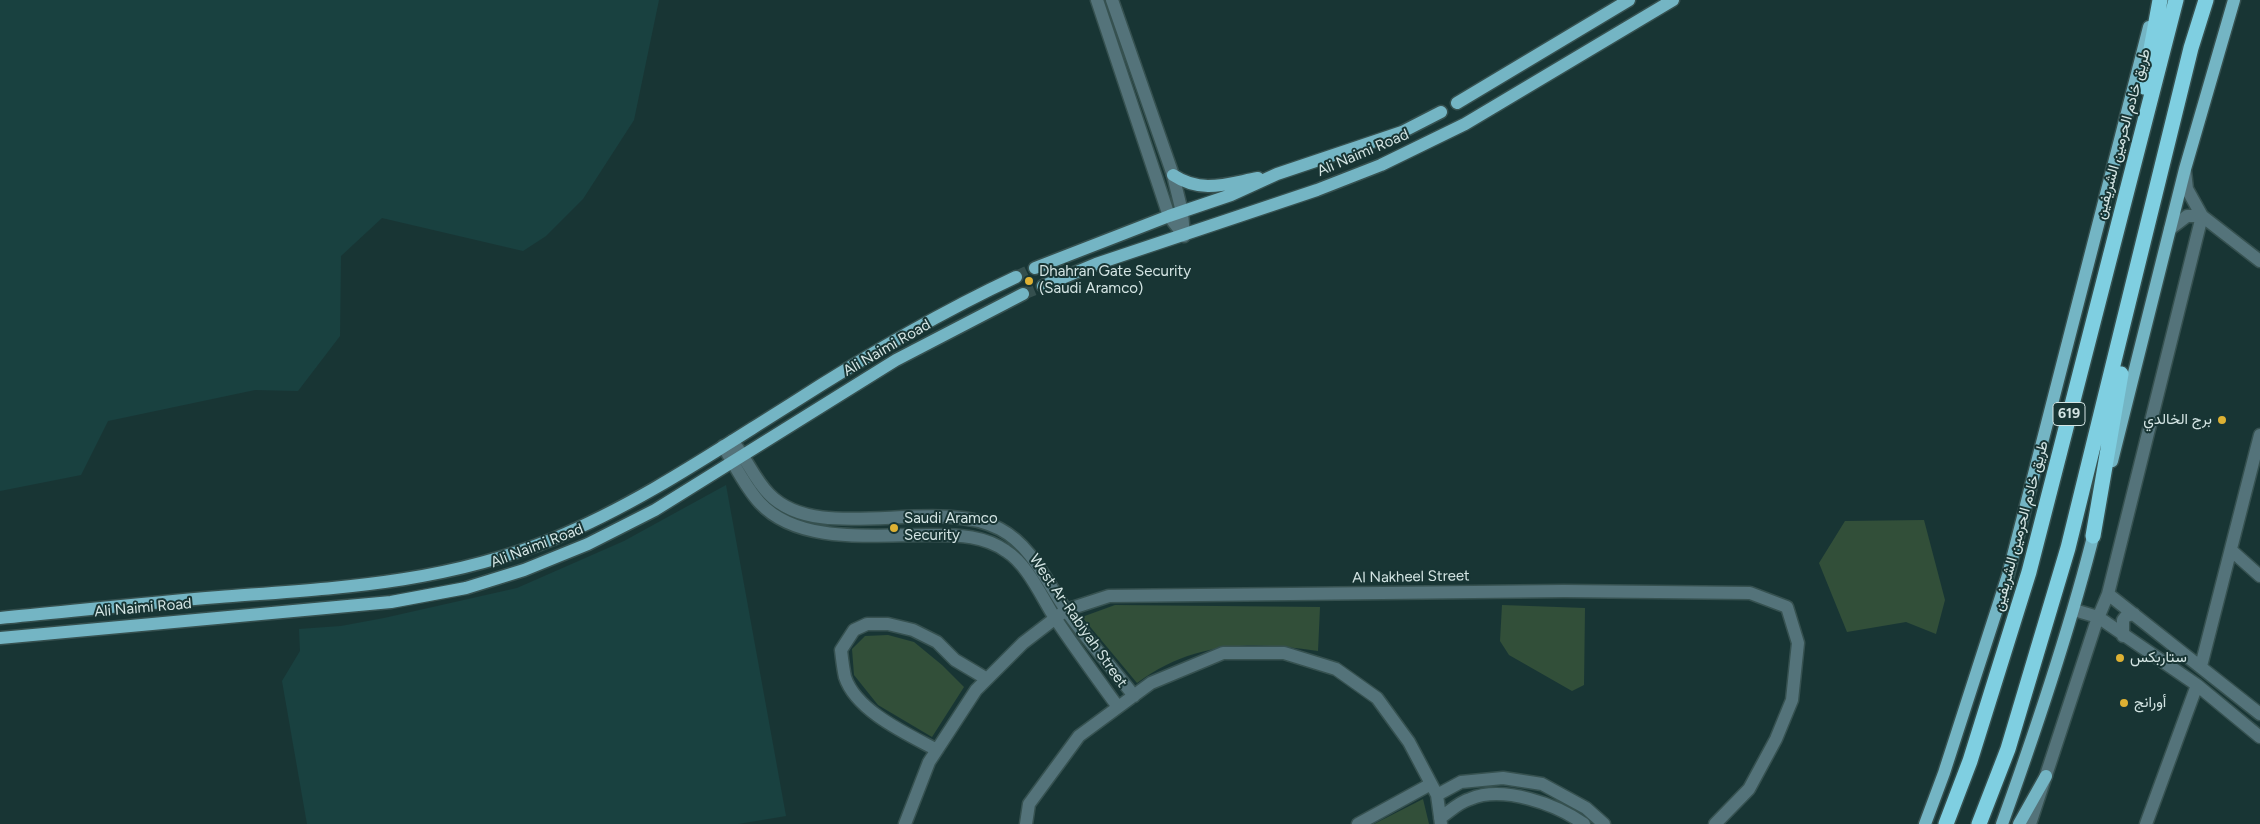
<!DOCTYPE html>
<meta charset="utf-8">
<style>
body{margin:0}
canvas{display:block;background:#183534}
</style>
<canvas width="2260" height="824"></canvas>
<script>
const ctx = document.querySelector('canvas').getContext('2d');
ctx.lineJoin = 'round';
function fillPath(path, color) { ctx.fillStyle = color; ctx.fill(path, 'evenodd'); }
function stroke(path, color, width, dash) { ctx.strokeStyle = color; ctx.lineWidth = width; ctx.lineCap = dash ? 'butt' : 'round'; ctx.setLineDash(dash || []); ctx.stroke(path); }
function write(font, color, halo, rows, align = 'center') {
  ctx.font = font + ' Figtree,Vazirmatn,sans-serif'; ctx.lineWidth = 4; ctx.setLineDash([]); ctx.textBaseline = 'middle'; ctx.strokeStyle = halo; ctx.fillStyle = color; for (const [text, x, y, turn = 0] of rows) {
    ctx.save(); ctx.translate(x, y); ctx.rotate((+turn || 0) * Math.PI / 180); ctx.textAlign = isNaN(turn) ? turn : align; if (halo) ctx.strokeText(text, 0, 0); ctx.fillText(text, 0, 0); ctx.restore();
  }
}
const built = new Path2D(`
 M0 0H659L634 120 583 199 546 236 523 251 382 218 341 256 340 336 298 391 255 390 108 421 81 475 0 491Z
 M726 485 786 816 738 824H307L282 681 300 651 299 629 341 626 384 618 517 588 624 541Z`);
const green = new Path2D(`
 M1924 520 1945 600 1936 634 1906 622 1847 632 1819 563 1845 521Z
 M1115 605 1320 607 1318 651C1251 641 1194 641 1137 683L1082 617Z
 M1502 605 1585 608 1584 685 1572 691 1509 655 1500 641Z
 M888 635 914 642 942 665 964 687 932 737 878 705 854 675 852 649 865 636Z
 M1423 799 1429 824H1374Z`);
const majorTunnel = new Path2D(`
 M1016 277 1035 268
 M1023 294 1043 286`);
const minor = new Path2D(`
 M1097 0 1169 216 1184 236
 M1112 0 1173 175 1182 212 1184 236
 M2170 229 2187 216H2202L2187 189 2185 171
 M732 441C746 457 754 479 769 494 819 546 934 495 1000 529 1032 546 1046 581 1066 610 1087 640 1112 667 1134 696
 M723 446C735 465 745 487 760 503 800 546 880 534 934 535 959 535 985 536 1006 551 1028 565 1041 596 1055 618 1075 648 1097 678 1118 707
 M2232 551 2260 576
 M2108 594 2260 714
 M2074 610 2098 617 2197 685 2260 737
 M2123 636V620L2126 616 2134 614
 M2201 666 2260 435
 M937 750C907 734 856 711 845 677 843 668 842 659 841 650L854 630 867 624H888L913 630 937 642 955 660 987 679
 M1437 795 1461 782 1503 778 1542 784 1586 808 1604 824
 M1440 818C1449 812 1459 802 1470 799 1503 785 1556 804 1584 824
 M905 824 929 762 976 690 1023 643 1066 610 1109 596 1564 591 1750 593 1787 607 1798 643 1792 700 1776 739 1749 789 1715 824
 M1026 824 1029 804 1079 736 1151 683 1223 653H1284L1336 669 1377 698 1409 742 1437 795 1441 824
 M1358 824 1431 784
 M2030 824 2096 623 2108 594 2202 216 2260 261
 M2146 824 2197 685`);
const major = new Path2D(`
 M1457 103 1629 0
 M1173 175C1202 194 1226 184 1258 178
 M1035 268 1169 216 1231 195 1277 174 1402 132 1441 112
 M1043 286 1096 264 1317 190 1381 165 1465 124 1673 0
 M2112 461 2185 169 2234 0
 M0 618C73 611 146 603 219 597 336 588 441 584 553 539 638 504 714 452 791 404 864 357 937 314 1016 277
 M0 638 391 602 466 588 524 570 588 544 655 510 896 360 1023 294
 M1925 824 1944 773 2008 575 2149 27
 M2002 824C2037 727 2070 629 2095 529
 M2019 824 2046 776`);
const highway = new Path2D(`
 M2144 87 2160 0
 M2093 536 2121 374
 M1946 824 1970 761 2029 572 2176 0
 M1979 824 2008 749 2068 548 2191 48 2206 0`);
const markers = [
 [1029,281,5,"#deb133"],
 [2222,420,5,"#deb133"],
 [894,528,5,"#deb133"],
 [2120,658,5,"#deb133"],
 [2124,703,5,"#deb133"]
];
const shields = [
 [2069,414,32]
];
const shieldNames = [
 ["619",2069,414]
];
const streetNames = [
 ["طريق خادم الحرمين الشريفين",2123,134,-75],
 ["Ali Naimi Road",1363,153,-23],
 ["Ali Naimi Road",887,348,-30],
 ["طريق خادم الحرمين الشريفين",2021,526,-75],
 ["Ali Naimi Road",537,546,-21],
 ["Al Nakheel Street",1411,577,-1],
 ["Ali Naimi Road",143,608,-5],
 ["West Ar-Rabiyah Street",1078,621,55]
];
const poiNames = [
 ["Dhahran Gate Security",1039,272],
 ["(Saudi Aramco)",1039,289],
 ["برج الخالدي",2212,420,"right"],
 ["Saudi Aramco",904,519],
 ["Security",904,536],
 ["ستاربكس",2130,658],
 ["أورانج",2134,703]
];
fillPath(built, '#194140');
fillPath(green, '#324f39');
stroke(majorTunnel, '#344f4e', 12, [12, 6]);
stroke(minor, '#365150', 15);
stroke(major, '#365150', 15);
stroke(highway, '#365150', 18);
stroke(minor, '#54737a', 12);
stroke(major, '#74b5c4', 12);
stroke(highway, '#7fcfe1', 15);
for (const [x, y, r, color] of markers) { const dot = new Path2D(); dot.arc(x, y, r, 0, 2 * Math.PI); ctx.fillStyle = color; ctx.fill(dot); stroke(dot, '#183534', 2); }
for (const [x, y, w] of shields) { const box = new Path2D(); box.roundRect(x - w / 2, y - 11.5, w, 23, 4); ctx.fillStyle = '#183534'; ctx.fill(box); stroke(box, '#d4e5e4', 1); }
write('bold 14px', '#d4e5e4', null, shieldNames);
write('15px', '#d4e5e4', '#183534', streetNames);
write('15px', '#d4e5e4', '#183534', poiNames, 'left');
</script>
